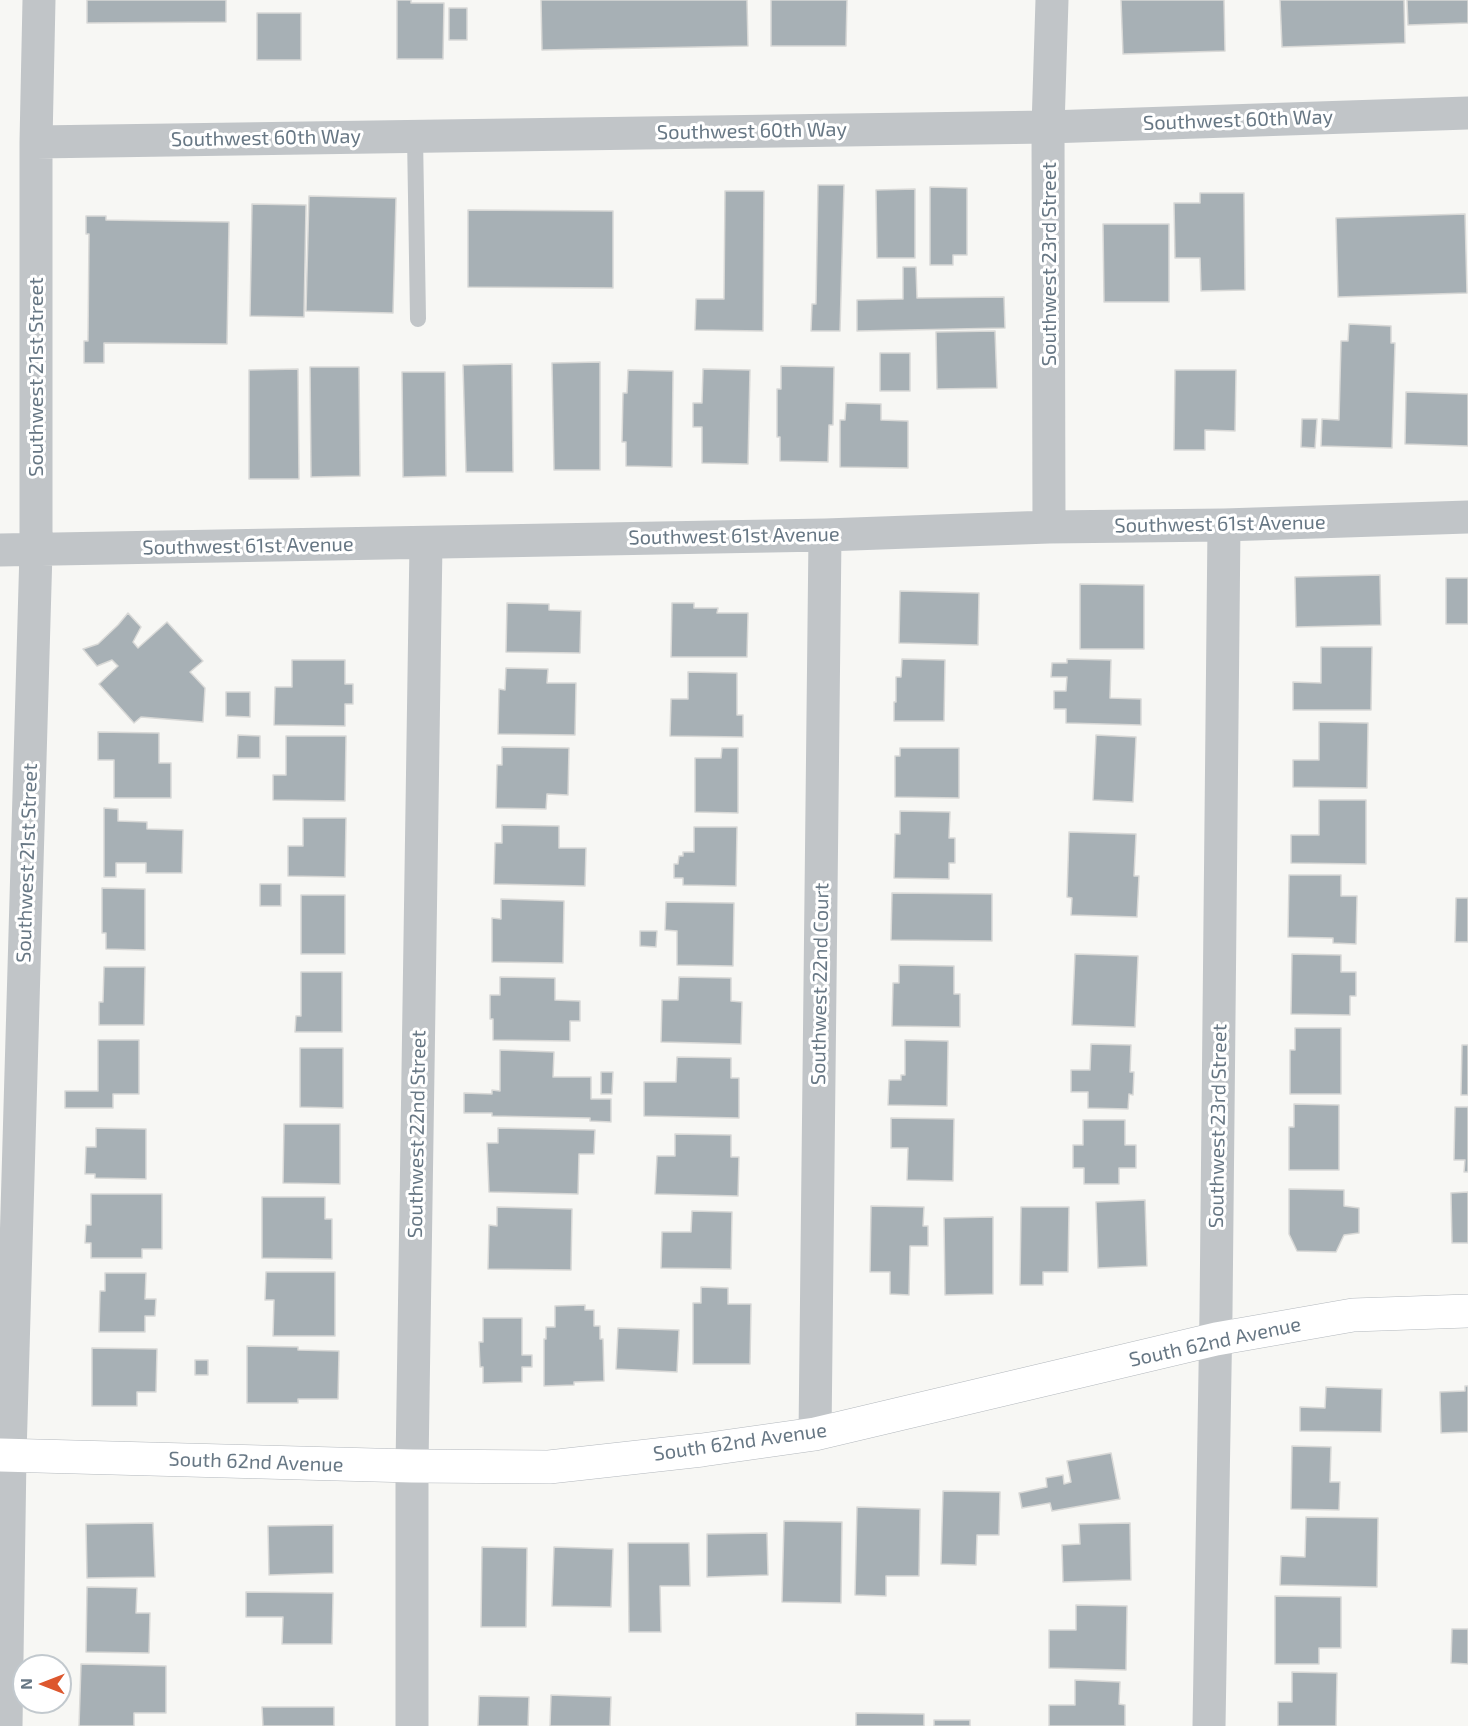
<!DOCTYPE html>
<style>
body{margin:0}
#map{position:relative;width:1468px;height:1726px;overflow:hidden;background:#f7f7f4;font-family:"Exo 2",sans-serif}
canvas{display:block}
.north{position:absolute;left:12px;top:1654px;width:60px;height:60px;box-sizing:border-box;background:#fff;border:2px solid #c2c9ce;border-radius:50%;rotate:270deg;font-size:16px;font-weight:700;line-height:24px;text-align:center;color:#677784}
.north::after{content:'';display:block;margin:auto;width:21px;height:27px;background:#dd572e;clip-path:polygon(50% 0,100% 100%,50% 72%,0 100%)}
</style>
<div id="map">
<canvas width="1468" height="1726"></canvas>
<div class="north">N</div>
</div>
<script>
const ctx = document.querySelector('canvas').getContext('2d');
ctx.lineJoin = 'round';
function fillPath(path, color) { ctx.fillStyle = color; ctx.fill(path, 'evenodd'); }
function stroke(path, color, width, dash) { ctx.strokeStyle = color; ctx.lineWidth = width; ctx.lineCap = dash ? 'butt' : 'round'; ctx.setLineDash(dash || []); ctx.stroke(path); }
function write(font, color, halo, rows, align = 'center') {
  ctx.font = font + ' "Exo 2",sans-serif'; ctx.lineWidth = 6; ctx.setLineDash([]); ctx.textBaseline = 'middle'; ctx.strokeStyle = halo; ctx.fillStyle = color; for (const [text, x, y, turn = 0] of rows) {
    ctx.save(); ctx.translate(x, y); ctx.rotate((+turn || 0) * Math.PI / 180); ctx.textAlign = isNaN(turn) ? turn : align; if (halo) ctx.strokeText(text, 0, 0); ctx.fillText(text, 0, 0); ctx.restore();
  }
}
const building = new Path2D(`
 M87 0H226V22L87 23Z
 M397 0H411V3H444L443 59H397Z
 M541 0H747L748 46 542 50Z
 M771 0H847L846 46H771Z
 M1121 0H1224L1225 51 1123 54Z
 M1280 0H1404L1405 43 1282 47Z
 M1407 0H1468V23L1408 25Z
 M449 8H467V40H449Z
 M257 13H301V60H257Z
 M818 185H844L840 331H811L812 304H816Z
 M930 187 967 188V255H953V265H930Z
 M915 189V258H877L876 190Z
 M725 191H764L763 331 695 330 696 299H724Z
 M1200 193H1244L1245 290 1201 291 1200 258H1175L1174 203H1200Z
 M309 196 396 198 393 313 306 311Z
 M252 204 306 205 304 317 250 316Z
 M468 210 613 211V288L468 287Z
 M1465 214 1467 293 1338 297 1336 218Z
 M86 216H106V220L229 222 227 344 104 343V363H84V341H88L89 234H86Z
 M1103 224H1169V302H1104Z
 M903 267H916L917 298 1004 297 1005 328 857 331V300L903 299Z
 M1349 324 1391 326V343H1395L1392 448 1321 446 1322 419 1339 420 1341 341H1348Z
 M995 331 997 388 937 389 936 332Z
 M880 353H910V391H880Z
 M600 362V470H554L552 363Z
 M512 364 513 472H466L463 365Z
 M781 366 834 367 833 425H829L828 462 780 461V437H777V389H781Z
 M310 367H359L360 476 311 477Z
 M298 369 299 479H249V370Z
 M703 369 750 370 748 464 702 463V427H693V403H702Z
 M628 370 673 371 672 467 626 466V442H622L623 393H627Z
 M1175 370H1236L1235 431 1205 430V450H1174Z
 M402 372H445L446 476 403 477Z
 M1406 392 1468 394V446L1405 444Z
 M846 403 881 404V420L908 421V468L840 467V420H845Z
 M1302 419H1317L1315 448 1301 447Z
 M1380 575 1381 625 1296 627 1295 577Z
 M1446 578H1468V624H1446Z
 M1080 584 1144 585V649H1080Z
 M900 591 979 593 978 645 899 643Z
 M507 603 549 604V610L581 611 580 653 506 652Z
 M672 603H694V608H718L717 613H748L747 657H671Z
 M128 613 141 627 133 642 138 648 167 622 203 661 190 672 205 688 203 722 141 717 134 723 99 684 118 666 112 660 97 666 83 649 98 644 118 625Z
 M1321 647H1372L1371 710H1293V682L1321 683Z
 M902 659 945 660 944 721H894V702H896V677H901Z
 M1067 659 1111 660 1110 698 1141 699V725L1066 723V709H1054V691H1066L1067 677H1051L1052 663H1067Z
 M292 660H345V684H353V704H345V726L274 725 275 687H292Z
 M506 668 548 669 547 683H576L575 735 498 734 499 689 505 690Z
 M688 672 737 673V715H743V737L670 736 671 699H688Z
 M226 692H250V717L226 716Z
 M1319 722 1368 723 1367 788 1293 787V760H1319Z
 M98 732 159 733V763H171V798H114V760H98Z
 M238 735 260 736V758H237Z
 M1096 735 1136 737 1133 802 1093 800Z
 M286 736H346L345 801 273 800V775H286Z
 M502 747 569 748 568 795 547 794 546 809 496 808 497 765H502Z
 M722 748H738V813L695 812V758H721Z
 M900 748H959V798L895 797V756H900Z
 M1319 800H1366V864L1291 863V835H1319Z
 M104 808 118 809V821L147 822V829L183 830 182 873H146V863H116V877H104Z
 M900 811 950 812 949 838H955V863H949V879L894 878 895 834H900Z
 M303 818H346L345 877 288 876V846H303Z
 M502 825 559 826V848H586L585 886 494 884 495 843H502Z
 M694 827H737L736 886 683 885V878H674V864H678L679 856H683V852H694Z
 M1069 832 1136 834 1134 876H1139L1137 917 1071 915 1072 898 1067 897Z
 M1289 875H1341V896H1357L1356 944 1333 943V938L1288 937Z
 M260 884H281V906H260Z
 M102 888 145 889V950L106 949V933H102Z
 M892 893 992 894V941L891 940Z
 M301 895H345V954H301Z
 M1456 898H1468V942H1455Z
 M501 899 564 901 563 963 492 962V918L501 919Z
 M666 902 734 903 733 966 677 965V931L665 930Z
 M640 931H657L656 947 640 946Z
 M1075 954 1138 956 1135 1027 1072 1025Z
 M1292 954 1341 955V972H1356V996H1350V1015L1291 1014Z
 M899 965 954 966V994H960V1027L892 1026 893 983H899Z
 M104 967H145L144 1025H99V1002H103Z
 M301 972H342V1032H295L296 1016H301Z
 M500 977 555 978V1000L580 1001V1021H570V1041L493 1040V1019H490V995H500Z
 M679 977 731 978V1001L742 1002 741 1044 661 1042 662 1000H678Z
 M1295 1028H1341V1094H1290V1050H1295Z
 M98 1040H139V1094H113V1108H65V1091H98Z
 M905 1040 948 1041 947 1106 888 1105 889 1080H901V1075H905Z
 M1091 1044 1131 1045 1130 1072H1134L1133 1095 1129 1094 1128 1109 1088 1108V1092H1071V1070H1090Z
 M1462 1045H1468V1095H1461Z
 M300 1048H343V1108L300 1107Z
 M500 1050 554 1052 553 1077H591V1099H611V1122L590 1121V1118L492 1116V1113H464V1093L492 1094V1090L500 1091Z
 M677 1057 731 1058V1078H739V1118L644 1116V1082H676Z
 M601 1072H613L612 1094H601Z
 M1294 1104 1339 1105V1170H1289V1127H1294Z
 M1455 1107H1468V1172H1464L1465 1160H1454Z
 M891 1118 954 1119 953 1181 907 1180 908 1148H891Z
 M1083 1120H1125V1145H1136V1168H1119V1184H1084V1168H1073V1145H1083Z
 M284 1124H340V1184L283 1183Z
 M96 1128 146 1129V1179L95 1178V1174H85L86 1147H96Z
 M498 1128 595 1130 594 1154H579L578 1194 489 1192 487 1143H498Z
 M675 1134 731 1135V1157H739L738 1196 655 1194 657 1156H675Z
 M1289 1189 1344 1190V1206L1359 1208V1233L1344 1235 1336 1252 1297 1251 1289 1234Z
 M1468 1192V1243H1452L1451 1193Z
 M91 1194H162V1249H142V1258H91V1243H85L86 1225H91Z
 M262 1197H325V1219H332V1259L262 1258Z
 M1145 1200 1147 1266 1098 1268 1096 1202Z
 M871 1206 924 1207 923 1226H928V1246H910L909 1295 890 1294V1272H870Z
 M497 1207 572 1209 571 1270 488 1269 489 1225 497 1226Z
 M1021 1207H1069L1068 1272H1043V1285H1020Z
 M692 1211 732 1212 731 1269 661 1268 662 1232H691Z
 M993 1217V1294L945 1295 944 1218Z
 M266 1272H335V1336H273L274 1300H265Z
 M105 1273H146L145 1299H156L155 1316H145V1332H99L100 1291H105Z
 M701 1287 728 1288V1304H751L750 1364H693V1303H701Z
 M585 1305V1310H594V1326H600V1339H603L604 1381 574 1382V1385L544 1386V1339H546V1327H555V1306Z
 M483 1318H522V1355H532V1367H522V1382L483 1383V1367H480L479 1342H483Z
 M618 1328 679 1330 677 1372 616 1369Z
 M247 1346 298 1347V1350L339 1351 338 1399H298V1403H247Z
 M92 1348 157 1349 156 1392H137V1406H92Z
 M195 1360H208V1375H195Z
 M1465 1386H1468V1432L1441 1433 1440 1392 1465 1391Z
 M1326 1387 1382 1389 1381 1432 1300 1431V1407L1325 1408Z
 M1292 1446 1331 1447 1330 1482H1340L1339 1510 1291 1509Z
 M1111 1453 1120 1499 1052 1511 1050 1503 1022 1508 1019 1493 1047 1487 1046 1478 1063 1475 1064 1484 1071 1482 1067 1461Z
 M943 1491 1000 1492 999 1535H977L976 1565 941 1564Z
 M857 1507 920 1509 919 1576H886V1596L855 1595Z
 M1306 1517 1378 1518 1377 1587 1280 1585 1281 1556 1305 1557Z
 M784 1521 842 1522 841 1603 782 1602Z
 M153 1523 155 1577 87 1578 86 1524Z
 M1130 1523 1131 1580 1063 1582 1062 1545 1080 1544 1079 1524Z
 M333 1525V1573L269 1575 268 1526Z
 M767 1533 768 1575 707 1577V1534Z
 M628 1543H689L690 1586H660L661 1632H629Z
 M482 1547 527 1548 526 1627H481Z
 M554 1547 613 1549 611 1607 552 1606Z
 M87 1587 137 1588 136 1613H150L149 1653 86 1652Z
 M246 1592 333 1593 332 1644H282L283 1617H246Z
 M1275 1596 1341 1597V1648H1319V1664H1275Z
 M1076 1605 1127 1606 1126 1670 1049 1668V1630H1076Z
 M1452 1629H1468V1664L1451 1663Z
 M81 1664 166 1666V1713H134V1726H79Z
 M1292 1672 1337 1673 1336 1726H1278V1702H1292Z
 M1075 1680 1120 1682 1119 1704 1125 1705V1726H1049V1705H1075Z
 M551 1695 611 1697 610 1726H550Z
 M479 1696 529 1697 528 1726H478Z
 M262 1707H334V1726H263Z
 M856 1713 924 1714V1726H856Z
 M934 1720H970V1726H934Z`);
const lane = new Path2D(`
 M415 136 418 319`);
const street = new Path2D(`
 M36 142 1048 127 1468 113
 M1049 527 1048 127 1052 0
 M0 550 825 535 1049 527 1224 525 1468 517
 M815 1434 825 535
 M6 1726 10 1455 36 551V142L39 0
 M412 1726V1466L426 543
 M1209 1726 1216 1312 1224 525`);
const secondary = new Path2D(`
 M0 1455 412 1466 549 1467 702 1450 815 1434 1216 1339 1353 1315 1468 1311`);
const streetNames = [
 ["Southwest 60th Way",1238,120,-2],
 ["Southwest 60th Way",752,131,-1],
 ["Southwest 60th Way",266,138,-1],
 ["Southwest 23rd Street",1049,264,-90],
 ["Southwest 21st Street",36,377,-90],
 ["Southwest 61st Avenue",1220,524,-1],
 ["Southwest 61st Avenue",734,536,-1],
 ["Southwest 61st Avenue",248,546,-1],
 ["Southwest 21st Street",27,863,-88],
 ["Southwest 22nd Court",820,984,-89],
 ["Southwest 23rd Street",1218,1126,-89],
 ["Southwest 22nd Street",417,1134,-89],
 ["South 62nd Avenue",1215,1342,-12],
 ["South 62nd Avenue",740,1442,-8],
 ["South 62nd Avenue",256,1462,2]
];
fillPath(building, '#a7b0b5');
stroke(building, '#d9d9d7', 1.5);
stroke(secondary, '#b3b8bd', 34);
stroke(lane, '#c1c5c8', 16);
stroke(street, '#c1c5c8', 33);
stroke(secondary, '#fff', 33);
write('20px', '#677784', '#fff', streetNames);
</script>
